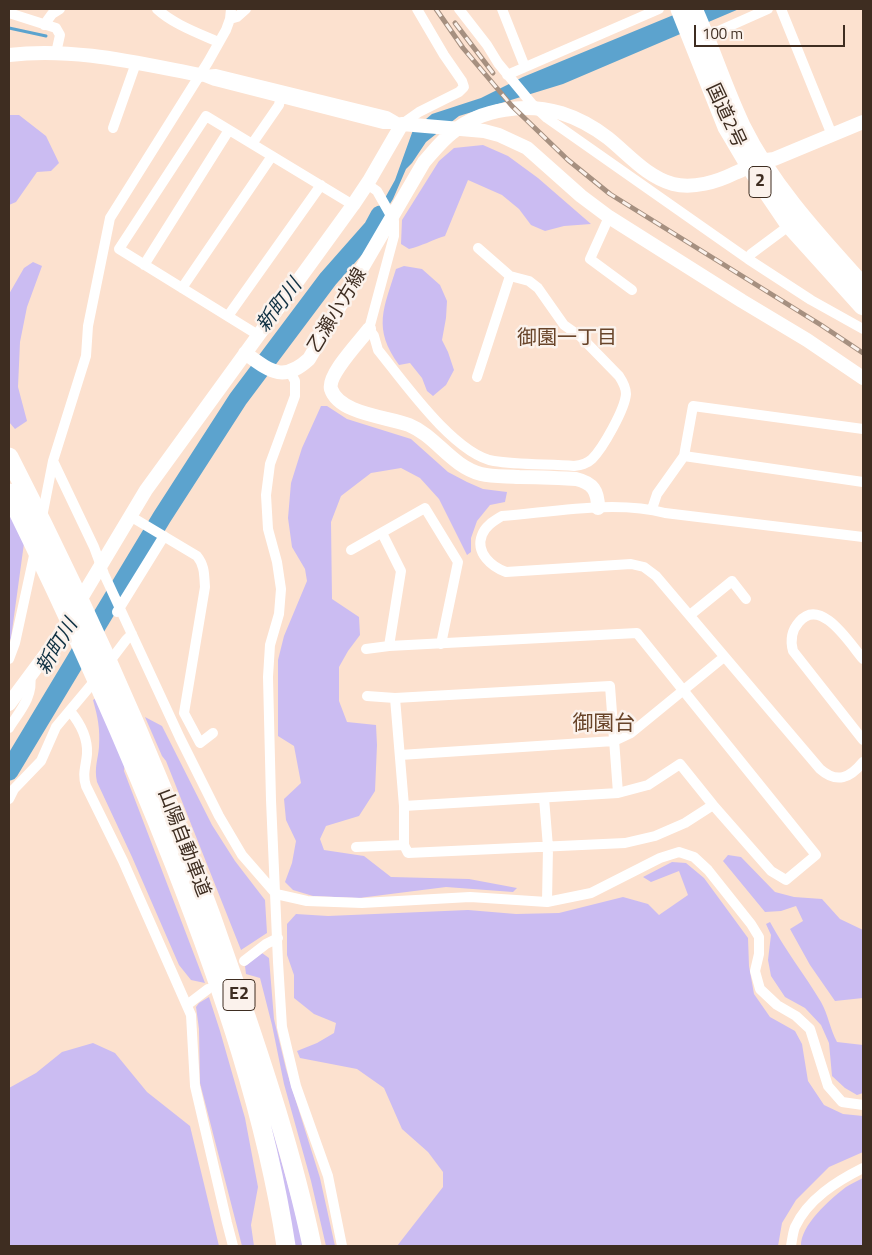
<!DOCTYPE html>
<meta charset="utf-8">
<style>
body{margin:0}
#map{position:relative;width:872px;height:1255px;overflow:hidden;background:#fce1cf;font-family:"Titillium Web",sans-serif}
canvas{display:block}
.frame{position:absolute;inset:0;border:10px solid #3e2d21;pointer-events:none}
.scale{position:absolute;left:694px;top:25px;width:151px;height:22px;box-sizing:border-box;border:2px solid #3e2d21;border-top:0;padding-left:6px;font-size:15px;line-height:18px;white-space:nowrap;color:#3e2d21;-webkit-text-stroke:4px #fbf2ec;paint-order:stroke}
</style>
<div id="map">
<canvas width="872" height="1255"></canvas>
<div class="frame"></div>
<div class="scale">100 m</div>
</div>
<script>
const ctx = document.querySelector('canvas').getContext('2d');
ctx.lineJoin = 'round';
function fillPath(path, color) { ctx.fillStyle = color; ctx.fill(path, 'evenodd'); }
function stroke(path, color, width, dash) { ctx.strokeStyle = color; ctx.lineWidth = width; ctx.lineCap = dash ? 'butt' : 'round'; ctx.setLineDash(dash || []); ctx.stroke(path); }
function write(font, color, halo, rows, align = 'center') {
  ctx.font = font + ' "Titillium Web","Noto Sans JP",sans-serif'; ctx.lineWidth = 5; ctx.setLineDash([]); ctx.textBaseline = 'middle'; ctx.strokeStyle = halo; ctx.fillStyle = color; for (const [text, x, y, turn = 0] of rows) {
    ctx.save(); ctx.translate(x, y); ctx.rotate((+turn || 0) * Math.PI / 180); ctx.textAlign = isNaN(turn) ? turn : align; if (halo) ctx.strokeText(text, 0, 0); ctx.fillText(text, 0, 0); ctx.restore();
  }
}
const green = new Path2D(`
 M9 115H19L46 136 59 163 51 171 37 172 16 202 9 205Z
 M483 145 508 156 538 178 591 224 564 226 545 231 531 225 519 209 502 195 468 180 445 236C432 240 422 246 409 249L401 244 402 220 439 161 454 148Z
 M33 262 42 266 27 307 20 342 18 387 27 421 15 429 9 422V294L24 268Z
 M404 266 422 269 440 285 447 301 446 318 442 340 448 352 454 370 446 385 433 396 427 391 422 378 410 363 399 365C372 328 384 308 396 269Z
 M321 406H327L347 419 411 439 448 472 467 482 483 489 507 492 505 502 490 505 477 521 471 538V552L467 555 439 499 420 478 401 468 371 473 341 496 331 522 332 599 359 617 360 635 348 651 339 667V701L347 722 376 725 377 745 375 791 359 816 326 826 320 839 324 850 364 856 391 877 469 879 517 888 513 892 446 887 359 898 313 896 293 890 285 882 292 863 296 841 286 820 284 799 301 783 294 746 278 736V660L284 636 307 581 305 569 292 547 288 518 291 483 302 448Z
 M9 506 25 536 11 638 9 644Z
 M96 698 125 763 124 771 205 983 191 980 179 965 132 857 97 782C94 767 98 760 99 747 100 728 98 718 93 700Z
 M145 717 162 726 212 825 235 861 265 900 267 933 241 950 166 761 162 756Z
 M728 855 741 857 775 892 794 897 822 899 840 919 863 930V998L835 1001 810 965 790 929 803 921 796 906 781 911 765 912 723 861Z
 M672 862 686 863 704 878 748 938 749 966 754 994 770 1017 795 1031 802 1044 808 1081 824 1105 843 1114 863 1116V1152L829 1167 796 1200 782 1223 778 1246H397L443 1187V1172L428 1152 402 1129 384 1088 357 1069 300 1058 297 1051 317 1043 334 1033 336 1023 314 1014 294 998V975L287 955V924L296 914 328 916 468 910 516 914 559 913 623 897 648 904 659 915 688 895 679 871 651 882 643 877Z
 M770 922C785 950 805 975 821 1002 828 1014 830 1029 837 1042L863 1045V1093L857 1095 845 1088 832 1076 829 1043 821 1025 805 1008 785 997 771 976 768 960 771 935 766 924Z
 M262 953 269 958 274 1019 286 1069 320 1178 335 1246H326L311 1181 284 1084 272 1025 260 978 246 974 245 966Z
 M209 997 220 1031 245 1118 258 1187 251 1225 254 1246H242L200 1083 199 1029 196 1007 199 1003Z
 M93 1043 115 1053 147 1092 190 1126 219 1246H9V1088L36 1073 62 1052Z
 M264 1098 294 1207 303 1246H294Z
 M863 1178V1246H801C800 1226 830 1199 846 1187 851 1184 857 1181 863 1178Z`);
const water = new Path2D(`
 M688 9H739L563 84 459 116 426 142 412 163 406 169 393 199 375 228 365 237 376 221 380 207 395 180 413 130 432 114 481 98 523 77Z`);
const stream = new Path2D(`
 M9 28 46 36`);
const river = new Path2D(`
 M9 771 162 517 238 399 328 279 373 228 380 215`);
const street = new Path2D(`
 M157 9C173 24 198 33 218 42
 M459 9 487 45 498 63 532 104 547 118 748 259 811 300 863 329
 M502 9 525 67
 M781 9 832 135
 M9 13 56 28 60 35 56 53
 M230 19 237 17 246 9
 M44 25 52 14 60 9
 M705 37 768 9
 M200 75 215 81 383 124H402L419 112 459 92 464 87 462 81 444 55 417 9
 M203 75 216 74 387 116 399 123
 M507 75 659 9
 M113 128 136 63
 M252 144 279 105 280 99
 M367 184 377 191 394 221V236L369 329 374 336 378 350C404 382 454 454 494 461 518 465 550 464 574 466 581 465 587 464 592 459 603 448 625 409 626 394 626 387 623 382 619 376L581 337 564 325 538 288 529 281 510 276 477 377
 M609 217 590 259 632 290
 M478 248 510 276
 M748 259 751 254 790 225
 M144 265 229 130
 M182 288 272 156
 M228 316 321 185
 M258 335 119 249 206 116 353 205
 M290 372 295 381V396L270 464 266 495 268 529 277 562 281 589 279 614 270 645 268 677 271 800 278 962 282 1027 296 1086 328 1176 342 1246
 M684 456 863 482
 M53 461 94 547 104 574 180 738 219 816 242 855 276 894 307 901 362 903 470 897 547 902 591 893 660 858 679 852 694 857 708 870 751 924 759 937V954L755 971 760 989 777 1005 796 1016 810 1029 828 1086 842 1102 863 1105
 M652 509 657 494 684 456 693 406 863 429
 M130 516 197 556C205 566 204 575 205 587L184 713 200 743 213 733
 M42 517 53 461 86 356 88 326 110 218 208 62 226 30 230 19 231 9
 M382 533 401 571 389 646
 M863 537 665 513C616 500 553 512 502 516 494 521 485 526 482 535 475 553 492 567 506 572L631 564 644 567 656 576 820 769C837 784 850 778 863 762
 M351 550 425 508 458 562 441 644
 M117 612 164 536
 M690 615 732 581 746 599
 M366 649 389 646 637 633 816 855 786 880 771 871 713 805 680 764 648 785 618 793 404 806
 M9 659 15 643 35 551
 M863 659C850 644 821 596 799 622 791 631 790 640 793 651L863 740
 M107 665 126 640 132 634
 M367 696 395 698 610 686 618 793
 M395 698 404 806V845L408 853 625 843 655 836 685 823 713 805
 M70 711C80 723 88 737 87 754 86 766 82 774 86 786L123 861 191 1015 195 1086 227 1223 233 1246
 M9 728C19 712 34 696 30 676
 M400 755 614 741 631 733 724 657
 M544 798 548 847 547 902
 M9 799 14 789 41 761 56 727 97 678
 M356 847 404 845
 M244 961 266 944 278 938
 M187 1005 208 989
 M791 1246C792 1240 793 1232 795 1227 808 1199 837 1181 863 1168`);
const secondary = new Path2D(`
 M9 55C73 47 137 63 200 75
 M369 329C360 341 327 375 331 389 339 414 388 417 409 425 436 436 451 466 481 474 493 477 506 476 519 477 538 477 557 478 576 479 593 483 598 491 598 508
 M245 353C270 371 283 383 309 359L424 162C433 152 442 140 453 132 482 108 526 103 561 113 577 118 595 128 608 138 628 154 647 177 673 184 693 189 717 182 735 173 750 167 758 160 774 159L863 122
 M9 704 55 642 146 490 353 205 369 181 402 124 484 131 499 135 527 148 581 196 609 217 742 301 807 340 863 378`);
const highway = new Path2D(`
 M680 9 727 127 750 166 790 225 863 306
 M693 9C710 47 723 88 741 126 771 187 818 237 863 287
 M9 457C96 626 173 801 234 981 264 1068 293 1156 312 1246
 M9 493C69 615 125 739 175 866 223 989 266 1115 286 1246`);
const rail = new Path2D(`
 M436 9 463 48 512 106 568 160 610 194 821 325 863 353
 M455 23 493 73`);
const shields = [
 [760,182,22],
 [239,995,32]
];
const shieldNames = [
 ["2",760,182],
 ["E2",239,995]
];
const streetNames = [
 ["国道2号",725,116,65],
 ["乙瀬小方線",338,311,-59],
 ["山陽自動車道",183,843,69]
];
const waterNames = [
 ["新町川",280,306,-53],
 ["新町川",58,647,-59]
];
const neighbourhoodNames = [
 ["御園一丁目",567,339]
];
const quarterNames = [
 ["御園台",604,725]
];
fillPath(green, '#cbbcf2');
fillPath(water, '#5ca3ce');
stroke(stream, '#5ca3ce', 3);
stroke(river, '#5ca3ce', 19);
stroke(street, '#fff', 10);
stroke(secondary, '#fff', 14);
stroke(highway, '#fff', 19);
stroke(rail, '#a69080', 5);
stroke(rail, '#fbf2ec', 3, [9]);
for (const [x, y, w] of shields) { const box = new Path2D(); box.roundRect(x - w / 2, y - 15.5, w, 31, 4); ctx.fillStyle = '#fbf2ec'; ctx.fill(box); stroke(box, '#3e2d21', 1); }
write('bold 18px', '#3e2d21', null, shieldNames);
write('19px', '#3e2d21', '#fbf2ec', streetNames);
write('italic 20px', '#0f3042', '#fbf2ec', waterNames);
write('20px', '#684429', '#fbf2ec', neighbourhoodNames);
write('21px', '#684429', '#fbf2ec', quarterNames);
</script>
